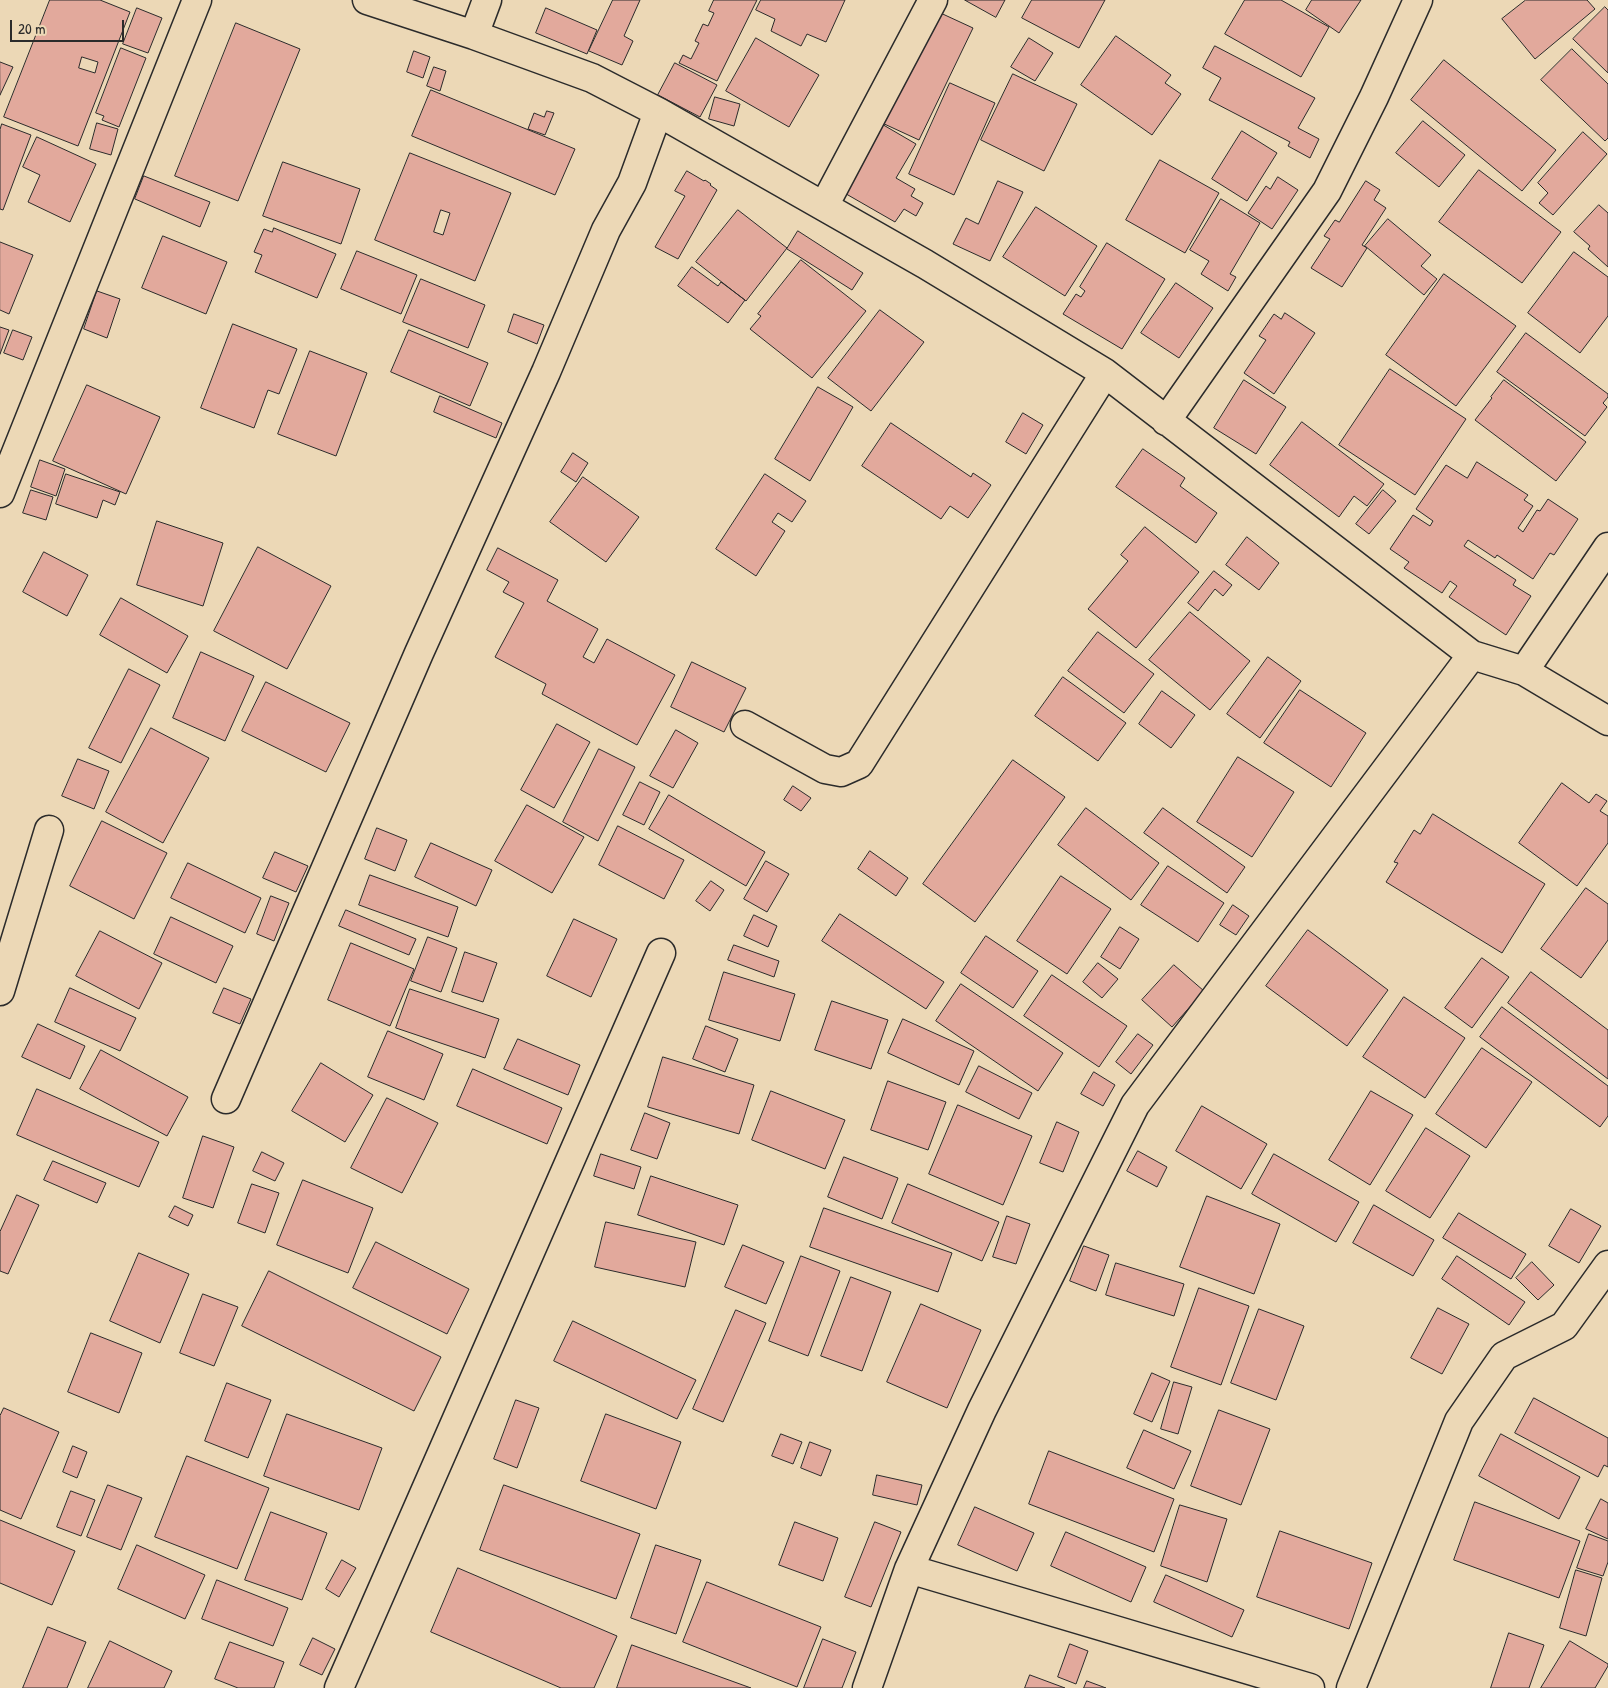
<!DOCTYPE html>
<style>
body{margin:0}
#map{position:relative;width:1608px;height:1688px;overflow:hidden;background:#ecd8b6;font-family:"Patrick Hand",sans-serif}
canvas{display:block}
.scale{position:absolute;left:10px;top:20px;width:114px;height:22px;box-sizing:border-box;border:2px solid #2b2b2b;border-top:0;padding-left:6px;font-size:15px;line-height:18px;white-space:nowrap;color:#2b2b2b;-webkit-text-stroke:4px #ecd8b6;paint-order:stroke}
</style>
<div id="map">
<canvas width="1608" height="1688"></canvas>
<div class="scale">20 m</div>
</div>
<script>
const ctx = document.querySelector('canvas').getContext('2d');
ctx.lineJoin = 'round';
function fillPath(path, color) { ctx.fillStyle = color; ctx.fill(path, 'evenodd'); }
function stroke(path, color, width, dash) { ctx.strokeStyle = color; ctx.lineWidth = width; ctx.lineCap = dash ? 'butt' : 'round'; ctx.setLineDash(dash || []); ctx.stroke(path); }
const building = new Path2D(`
 M50 0H100L130 12 78 146 4 117ZM82 57 98 62 95 73 79 68Z
 M613 0H640L624 36 633 41 622 65 589 51Z
 M714 0H757L717 81 679 63 683 55 691 59 699 43 695 41 703 24 708 26 714 13 709 11Z
 M761 0H845L826 42 807 34 801 46 771 31 775 19 756 10Z
 M965 0H1005L996 17Z
 M1032 0H1105L1079 48 1022 18Z
 M1245 0H1281L1329 27 1301 77 1225 34Z
 M1312 0H1361L1339 33 1306 10Z
 M1526 0H1587L1595 9 1535 59 1502 19Z
 M1605 7 1608 10V73L1573 39Z
 M137 8 162 18 148 53 123 44Z
 M546 8 597 30 587 54 536 33Z
 M934 10 973 28 919 140 880 122Z
 M236 23 300 49 238 201 175 176Z
 M1116 36 1171 75 1165 83 1181 94 1152 135 1081 85Z
 M756 38 819 75 789 127 726 91Z
 M1029 38 1053 53 1035 81 1011 67Z
 M1215 46 1315 98 1298 128 1319 139 1310 158 1288 146 1290 142 1209 100 1221 78 1203 68Z
 M121 48 146 58 119 127 102 120 104 116 96 113Z
 M1572 49 1608 84V138L1605 141 1541 80Z
 M414 51 430 57 423 78 407 72Z
 M1444 60 1556 150 1522 191 1411 100Z
 M0 62 13 67 0 95Z
 M675 63 717 85 700 117 658 95Z
 M434 67 446 71 440 91 427 86Z
 M1013 74 1077 104 1044 171 981 140Z
 M950 83 995 103 954 195 909 174Z
 M431 90 575 149 555 195 412 136Z
 M715 97 740 104 734 126 709 119Z
 M547 111 554 113 545 135 528 129 534 113 544 117Z
 M1423 121 1465 155 1439 187 1396 153Z
 M97 123 118 129 111 155 90 149Z
 M880 123 916 144 896 178 915 189 911 196 923 203 916 216 904 209 895 222 841 191Z
 M2 124 31 135 3 210 0 209V130Z
 M1242 131 1277 153 1247 201 1212 179Z
 M1583 132 1607 154 1553 215 1539 203 1548 193 1538 183Z
 M37 137 96 164 70 222 28 202 40 175 23 167Z
 M410 153 511 193 475 281 375 240ZM441 210 450 213 443 235 434 232Z
 M1160 160 1219 193 1185 253 1126 220Z
 M283 162 360 189 341 244 263 216Z
 M1479 170 1561 232 1522 283 1439 222Z
 M687 171 704 181 705 180 711 184 710 185 717 190 678 259 655 247 685 196 675 191Z
 M144 176 210 202 200 227 135 199Z
 M1278 177 1298 190 1272 229 1248 213 1266 186 1270 189Z
 M998 181 1023 192 990 261 953 244 966 218 978 224Z
 M1366 181 1380 190 1374 200 1386 208 1362 245 1367 248 1342 287 1311 268 1330 239 1324 236 1335 220 1339 222Z
 M1221 199 1260 223 1230 274 1236 277 1228 291 1201 274 1209 261 1190 250Z
 M1599 205 1608 213V267L1588 249 1590 246 1574 232Z
 M1036 207 1097 246 1065 296 1003 257Z
 M738 210 787 248 746 301 696 262Z
 M1388 219 1431 255 1421 266 1437 279 1424 295 1365 246Z
 M274 228 336 254 317 298 255 272 262 255 254 252 264 229 272 232Z
 M798 231 863 273 852 290 787 249Z
 M163 236 227 262 206 314 142 288Z
 M0 242 33 255 9 314 0 310Z
 M1107 243 1165 279 1122 349 1063 314 1076 294 1081 297 1085 291 1080 287Z
 M357 251 417 275 401 314 341 289Z
 M1574 252 1608 277V316L1580 353 1528 313Z
 M801 260 866 311 812 378 750 329 761 316 758 314Z
 M692 267 718 286 721 282 745 300 728 323 678 286Z
 M1444 274 1516 326 1456 406 1386 355Z
 M421 279 485 305 468 348 403 322Z
 M1176 283 1213 308 1179 358 1141 333Z
 M97 291 120 299 107 338 84 329Z
 M880 310 924 342 871 411 828 378Z
 M1285 313 1315 333 1274 394 1244 373 1266 340 1259 336 1274 314 1281 319Z
 M514 314 544 325 537 344 508 332Z
 M233 324 297 349 279 394 268 390 254 428 201 408Z
 M0 327 9 330 0 354Z
 M13 330 32 337 23 360 4 353Z
 M409 330 488 363 470 406 391 372Z
 M1526 333 1608 394V397L1603 403 1607 407 1585 436 1497 372Z
 M310 351 367 373 336 456 278 434Z
 M1390 369 1466 419 1415 495 1339 445Z
 M1244 380 1286 407 1256 454 1214 428Z
 M1504 380 1586 442 1556 481 1475 420 1492 398 1491 397Z
 M87 385 160 417 126 494 53 461Z
 M818 387 853 407 810 481 775 459Z
 M440 396 502 423 496 438 434 412Z
 M1023 413 1043 425 1026 454 1006 442Z
 M1302 422 1384 484 1367 506 1354 496 1339 517 1270 465Z
 M891 423 971 477 973 473 991 485 968 518 950 506 941 519 862 466Z
 M1143 449 1185 478 1180 486 1217 513 1196 543 1116 487Z
 M573 453 588 463 576 482 561 472Z
 M40 460 65 469 56 496 31 487Z
 M1477 462 1528 495 1524 500 1533 506 1518 528 1523 532 1537 510 1540 511 1548 499 1578 519 1554 555 1550 553 1533 579 1497 555 1495 558 1468 540 1464 546 1516 580 1513 585 1531 596 1506 635 1449 597 1457 586 1450 581 1442 593 1404 568 1409 562 1390 549 1413 515 1430 526 1433 521 1416 509 1446 465 1467 478Z
 M66 474 120 492 115 505 103 500 97 518 56 504Z
 M765 474 806 501 792 522 778 513 772 522 785 531 756 576 716 549Z
 M583 477 639 517 606 562 550 522Z
 M31 490 53 497 46 520 23 513Z
 M1383 490 1396 501 1369 534 1356 524Z
 M157 521 223 543 203 606 137 585Z
 M1145 527 1199 572 1136 648 1088 609 1128 561 1121 555Z
 M1247 537 1279 563 1259 590 1226 565Z
 M258 547 331 586 287 669 214 631Z
 M498 548 558 580 547 601 598 629 583 657 594 663 607 639 675 675 637 745 542 694 546 684 495 657 524 603 503 592 509 582 487 570Z
 M44 552 88 575 67 616 23 592Z
 M1214 571 1232 585 1223 596 1215 589 1198 611 1188 603Z
 M121 598 188 636 167 673 100 635Z
 M1190 612 1250 661 1210 710 1149 660Z
 M1098 632 1154 674 1124 713 1068 671Z
 M201 652 254 676 225 741 173 718Z
 M1268 657 1301 681 1260 738 1227 714Z
 M692 662 746 688 724 732 671 707Z
 M129 669 160 685 121 763 89 748Z
 M1063 677 1126 723 1098 761 1035 716Z
 M266 682 350 723 326 772 242 731Z
 M1300 690 1366 733 1331 787 1264 743Z
 M1162 691 1195 715 1171 748 1139 724Z
 M557 724 590 742 554 808 521 790Z
 M151 728 209 758 163 843 106 812Z
 M676 730 698 743 673 788 650 776Z
 M599 749 635 767 598 841 563 822Z
 M1238 757 1294 792 1252 857 1197 822Z
 M78 759 109 771 94 809 62 796Z
 M1013 760 1065 797 975 922 923 884Z
 M640 782 660 792 644 825 623 815Z
 M1562 783 1589 803 1596 794 1607 801 1600 811 1608 816V843L1577 886 1519 843Z
 M793 786 811 798 801 811 784 800Z
 M669 795 765 852 746 886 649 829Z
 M527 805 584 837 552 893 495 861Z
 M1086 808 1159 863 1131 900 1058 845Z
 M1163 808 1245 867 1227 893 1144 833Z
 M1433 814 1545 884 1502 953 1386 882 1398 863 1394 862 1414 830 1420 834Z
 M102 821 167 853 134 919 70 886Z
 M618 826 684 860 664 899 599 865Z
 M377 828 407 840 395 871 365 859Z
 M431 843 492 870 476 906 415 877Z
 M870 851 908 878 896 896 858 869Z
 M275 852 308 866 296 892 263 878Z
 M766 861 789 874 767 912 744 899Z
 M188 863 261 898 245 933 171 898Z
 M1168 866 1224 903 1198 942 1141 905Z
 M370 875 458 907 448 937 359 905Z
 M1061 876 1111 909 1067 974 1017 941Z
 M711 881 724 890 710 911 696 901Z
 M1586 888 1608 904V940L1581 978 1541 949Z
 M271 896 289 903 274 941 257 934Z
 M1233 905 1249 916 1236 935 1220 925Z
 M346 910 416 939 409 955 339 926Z
 M840 914 944 982 926 1009 822 941Z
 M754 915 777 926 768 947 744 936Z
 M171 917 233 946 216 983 154 954Z
 M574 919 617 939 591 997 547 976Z
 M1120 927 1139 939 1120 969 1101 957Z
 M1308 930 1388 990 1347 1046 1266 986Z
 M100 931 162 963 139 1009 76 976Z
 M986 936 1038 971 1013 1008 961 973Z
 M428 937 457 948 441 992 411 981Z
 M351 943 414 969 390 1026 328 1000Z
 M734 945 779 961 774 977 728 960Z
 M465 952 497 963 483 1002 452 992Z
 M1482 958 1509 977 1472 1028 1445 1008Z
 M1098 963 1118 979 1102 998 1083 982Z
 M1174 965 1204 991 1172 1027 1142 1000Z
 M724 972 795 994 780 1041 709 1020Z
 M1531 972 1608 1030V1079L1508 1003Z
 M1052 975 1127 1026 1099 1067 1024 1016Z
 M961 984 1063 1053 1038 1091 936 1021Z
 M70 988 136 1018 120 1051 55 1022Z
 M224 988 251 999 240 1024 213 1013Z
 M410 989 499 1019 485 1058 396 1028Z
 M1404 997 1465 1038 1425 1098 1363 1057Z
 M832 1001 888 1020 871 1069 815 1050Z
 M1502 1007 1608 1086V1116L1600 1127 1480 1037Z
 M903 1019 974 1051 959 1085 888 1053Z
 M38 1024 85 1046 70 1079 22 1057Z
 M706 1026 738 1039 725 1072 693 1059Z
 M388 1031 443 1054 424 1100 368 1077Z
 M1138 1034 1153 1045 1131 1074 1116 1062Z
 M518 1039 580 1065 568 1095 504 1069Z
 M1482 1048 1532 1082 1486 1148 1436 1114Z
 M101 1050 188 1097 167 1136 80 1089Z
 M663 1057 754 1085 739 1134 648 1107Z
 M321 1063 373 1095 345 1142 292 1111Z
 M979 1066 1032 1093 1019 1119 966 1092Z
 M473 1069 562 1108 547 1144 457 1106Z
 M1094 1072 1115 1085 1103 1106 1081 1094Z
 M888 1081 946 1102 928 1150 871 1130Z
 M37 1089 159 1142 139 1187 17 1135Z
 M771 1091 845 1120 825 1169 752 1140Z
 M1371 1091 1413 1115 1370 1185 1329 1160Z
 M387 1098 438 1123 402 1193 351 1168Z
 M958 1105 1032 1136 1003 1205 929 1174Z
 M1202 1106 1267 1144 1241 1189 1176 1151Z
 M645 1113 670 1123 657 1159 631 1150Z
 M1057 1122 1079 1132 1063 1172 1040 1163Z
 M1426 1128 1470 1156 1430 1218 1386 1191Z
 M203 1136 234 1147 213 1208 183 1198Z
 M1138 1151 1167 1167 1157 1187 1127 1171Z
 M262 1152 284 1163 275 1181 253 1171Z
 M601 1154 641 1167 634 1189 594 1176Z
 M1274 1154 1359 1202 1336 1242 1252 1194Z
 M844 1157 898 1178 882 1219 828 1197Z
 M53 1161 106 1183 97 1203 44 1180Z
 M651 1176 738 1205 724 1245 638 1215Z
 M303 1180 373 1208 348 1273 277 1245Z
 M252 1184 279 1193 265 1233 238 1223Z
 M908 1184 999 1222 982 1261 892 1223Z
 M17 1195 39 1205 8 1274 0 1271V1232Z
 M1207 1196 1280 1224 1254 1294 1180 1267Z
 M1374 1205 1434 1240 1413 1276 1353 1243Z
 M175 1206 193 1215 188 1226 169 1217Z
 M824 1208 952 1253 938 1292 810 1247Z
 M1571 1209 1601 1226 1579 1263 1549 1246Z
 M1459 1213 1526 1254 1511 1279 1443 1238Z
 M1007 1216 1030 1224 1016 1264 993 1257Z
 M606 1222 696 1242 685 1287 595 1267Z
 M376 1242 469 1289 447 1334 353 1288Z
 M743 1245 784 1262 766 1304 725 1287Z
 M1084 1246 1109 1255 1096 1291 1070 1281Z
 M139 1253 189 1274 160 1343 110 1321Z
 M801 1256 840 1271 808 1356 769 1341Z
 M1457 1256 1525 1302 1509 1325 1442 1279Z
 M1532 1262 1554 1285 1538 1300 1516 1278Z
 M1116 1263 1184 1284 1174 1316 1106 1295Z
 M269 1271 441 1357 414 1411 242 1326Z
 M851 1277 891 1292 862 1371 821 1356Z
 M1199 1288 1249 1306 1221 1385 1171 1367Z
 M203 1294 238 1307 214 1366 180 1353Z
 M921 1304 981 1330 947 1408 887 1382Z
 M1438 1308 1469 1324 1442 1374 1411 1358Z
 M1259 1309 1304 1326 1276 1400 1231 1383Z
 M736 1310 766 1323 723 1422 693 1409Z
 M573 1321 696 1380 677 1419 554 1361Z
 M91 1333 142 1353 119 1413 68 1392Z
 M1152 1373 1170 1381 1152 1422 1134 1414Z
 M1174 1382 1192 1387 1178 1434 1161 1429Z
 M227 1383 271 1400 248 1458 205 1441Z
 M1534 1398 1608 1438V1467L1604 1465 1598 1477 1515 1433Z
 M516 1400 539 1408 517 1468 494 1459Z
 M4 1408 59 1432 21 1519 0 1510V1416Z
 M1219 1410 1270 1429 1241 1505 1191 1486Z
 M287 1414 382 1448 359 1510 264 1476Z
 M606 1414 681 1442 656 1509 581 1481Z
 M1144 1430 1191 1451 1174 1489 1127 1468Z
 M781 1434 802 1442 793 1464 772 1456Z
 M1501 1434 1580 1477 1559 1519 1479 1476Z
 M810 1442 831 1450 821 1476 801 1468Z
 M73 1446 87 1452 77 1478 63 1472Z
 M1049 1451 1174 1499 1154 1552 1029 1504Z
 M187 1456 269 1488 237 1569 155 1537Z
 M877 1475 922 1485 917 1505 873 1495Z
 M108 1485 142 1498 121 1550 87 1537Z
 M504 1485 640 1534 616 1599 480 1550Z
 M71 1491 95 1500 81 1536 57 1527Z
 M1601 1499 1608 1503V1539L1586 1529Z
 M1475 1502 1580 1541 1559 1598 1454 1560Z
 M1180 1505 1227 1519 1207 1582 1161 1566Z
 M975 1507 1034 1533 1017 1571 958 1545Z
 M271 1512 327 1533 302 1600 245 1580Z
 M0 1520 75 1551 52 1605 0 1583Z
 M795 1522 838 1538 823 1581 779 1565Z
 M875 1522 901 1532 871 1607 845 1597Z
 M1280 1531 1372 1563 1349 1629 1257 1597Z
 M1066 1532 1146 1567 1131 1602 1051 1566Z
 M1589 1534 1608 1541V1562L1603 1576 1577 1568Z
 M137 1545 205 1575 185 1619 118 1589Z
 M656 1545 701 1560 676 1634 631 1618Z
 M342 1560 356 1568 339 1597 326 1589Z
 M458 1568 617 1636 594 1688H561L431 1632Z
 M1576 1570 1602 1578 1586 1636 1560 1628Z
 M1166 1575 1244 1610 1232 1637 1154 1602Z
 M217 1580 288 1608 273 1646 202 1619Z
 M707 1582 821 1627 797 1687 683 1642Z
 M48 1627 86 1642 67 1688H23Z
 M1509 1633 1544 1645 1529 1688H1491Z
 M313 1638 335 1649 322 1675 300 1665Z
 M823 1639 856 1652 842 1688H804Z
 M110 1641 172 1671 164 1688H88Z
 M1570 1641 1608 1664V1666L1595 1688H1541Z
 M230 1642 284 1662 274 1688H238L215 1679Z
 M1070 1644 1088 1651 1076 1684 1058 1677Z
 M632 1645 751 1688H617Z
 M1030 1675 1065 1688H1025Z
 M1087 1681 1106 1688H1084Z`);
const street = new Path2D(`
 M367 0 474 35 592 78 658 112 925 264 1105 373 1472 655 1524 671 1608 721
 M474 35 487 0
 M824 206 933 0
 M1166 421 1327 191 1374 97 1418 0
 M0 493 197 0
 M1524 671 1608 547
 M745 725 825 769 841 772 859 764 1105 373
 M0 991 49 830
 M226 1099 419 653 546 372 606 230 632 183 658 112
 M909 1569 1310 1688
 M339 1688 661 953
 M867 1688 909 1569 982 1410 1135 1105 1472 655
 M1351 1688 1459 1421 1504 1356 1564 1326 1608 1265`);
fillPath(building, '#e2a99c');
stroke(building, '#2b2b2b', 1);
stroke(street, '#2b2b2b', 31);
stroke(street, '#ecd8b6', 28);
</script>
